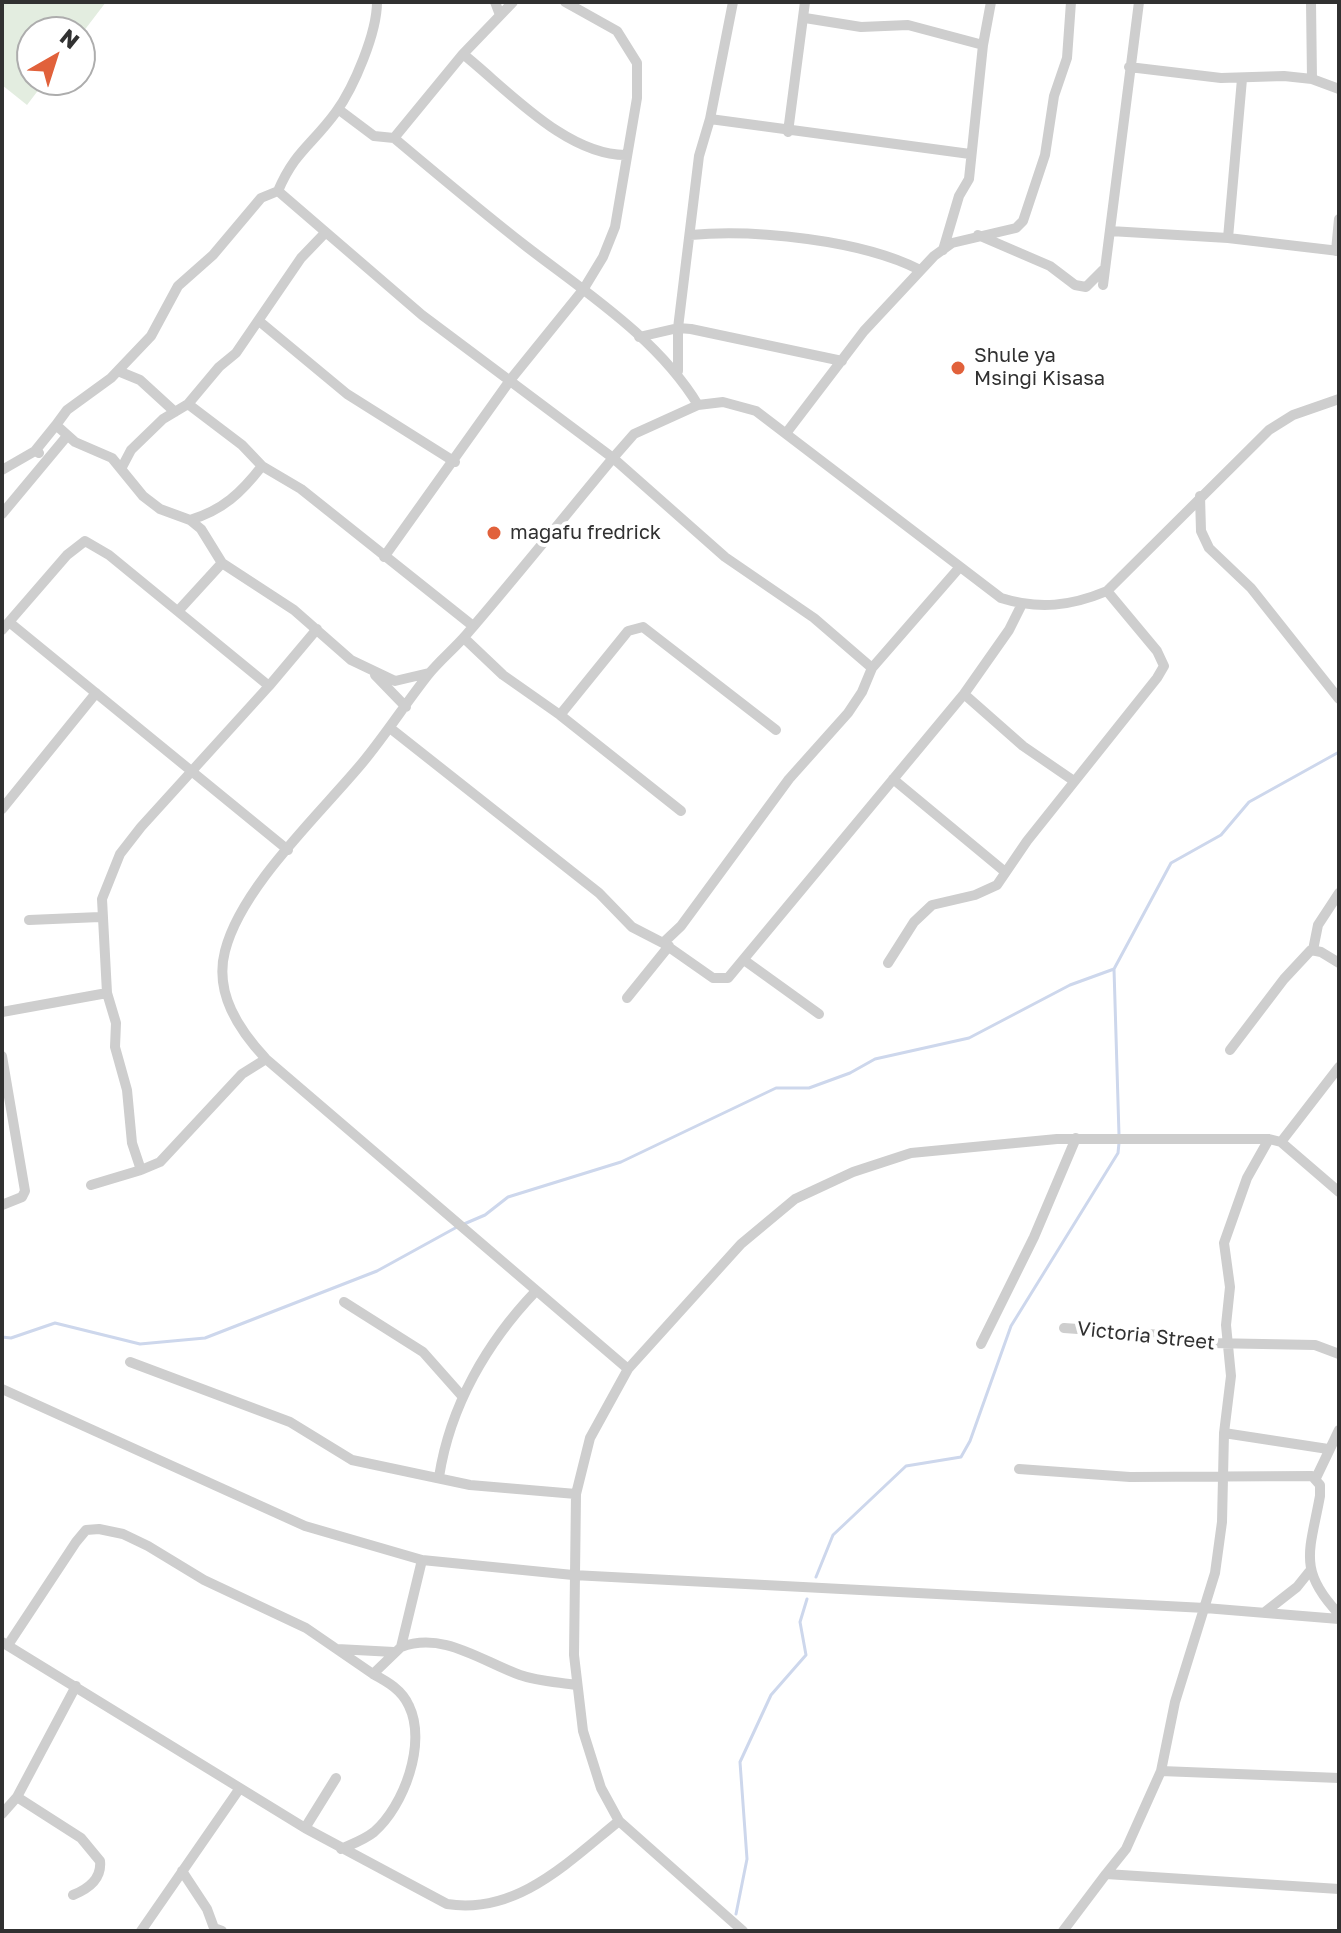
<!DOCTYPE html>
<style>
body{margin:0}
#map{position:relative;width:1341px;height:1933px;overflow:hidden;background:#fff;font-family:"Golos Text",sans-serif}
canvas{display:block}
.frame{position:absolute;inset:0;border:4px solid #313131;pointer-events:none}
.north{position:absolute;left:16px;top:16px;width:80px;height:80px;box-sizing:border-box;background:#fff;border:2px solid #adadad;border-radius:50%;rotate:39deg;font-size:22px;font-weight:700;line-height:32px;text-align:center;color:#313131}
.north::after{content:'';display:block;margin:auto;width:28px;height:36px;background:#e1613b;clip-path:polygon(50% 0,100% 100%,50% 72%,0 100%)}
</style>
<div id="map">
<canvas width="1341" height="1933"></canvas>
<div class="frame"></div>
<div class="north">N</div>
</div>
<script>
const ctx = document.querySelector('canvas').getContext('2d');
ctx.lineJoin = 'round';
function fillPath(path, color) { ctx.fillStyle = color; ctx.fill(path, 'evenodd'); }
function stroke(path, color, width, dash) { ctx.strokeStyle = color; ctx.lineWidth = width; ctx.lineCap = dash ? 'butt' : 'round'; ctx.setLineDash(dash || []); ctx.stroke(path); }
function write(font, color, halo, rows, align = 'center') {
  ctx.font = font + ' "Golos Text",sans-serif'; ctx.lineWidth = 8; ctx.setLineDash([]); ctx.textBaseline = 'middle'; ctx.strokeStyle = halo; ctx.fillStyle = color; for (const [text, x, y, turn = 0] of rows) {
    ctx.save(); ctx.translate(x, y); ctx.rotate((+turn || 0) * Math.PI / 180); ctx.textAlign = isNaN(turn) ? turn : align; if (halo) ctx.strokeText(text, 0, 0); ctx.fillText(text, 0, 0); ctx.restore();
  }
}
const green = new Path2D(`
 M2 2H106L80 36V32H32V80H46L27 105 2 85Z`);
const stream = new Path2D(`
 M1119 1135 1114 969 1171 863 1221 835 1249 802 1339 752
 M464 1224 485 1215 508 1197 621 1162 776 1088H809L850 1073 875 1059 969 1038 1070 985 1114 969
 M2 1337 11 1338 55 1323 140 1344 205 1338 377 1271 457 1227
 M816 1577 833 1535 906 1466 961 1457 970 1441 1011 1326 1118 1153 1119 1143
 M736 1914 747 1859 740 1762 771 1695 806 1655 800 1622 807 1599`);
const minor = new Path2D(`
 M495 2 500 15
 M1311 2 1312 79
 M805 18 861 27 908 25 983 45
 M463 54C509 91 567 156 627 155
 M1129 67 1221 78 1284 76 1312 79 1339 89
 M338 109 374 136 394 138 463 54 513 2
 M710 119 733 2
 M788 132 805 2
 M394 138C438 175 482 212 527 247 588 294 658 339 698 405
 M278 191 422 315 613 458 725 557 814 618 872 668
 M1110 231 1228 238 1339 251
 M690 235C755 229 862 240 920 270
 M978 235 1050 266 1075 285 1086 287 1103 270
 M1228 238 1242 79
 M943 250 959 196 969 179 983 45 991 2
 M1336 251 1339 219
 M1103 285 1139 2
 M259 321 347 394 455 462
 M639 337 678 328 691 329 842 361
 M118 371 140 380 175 412
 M678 371V328L699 156 710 119 970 154
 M188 404 242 445 262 466 301 489 473 626
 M56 425 67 410 111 378 151 336 178 286 213 255 261 198 278 191C295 151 312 145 336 112 354 87 377 33 377 2
 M787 432 864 331 934 256 952 243 1016 228 1023 221 1045 155 1054 96 1067 58 1071 2
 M35 451 56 425 75 442 112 458 143 496 160 509 190 520 201 529 222 563 294 610 351 660 395 681 429 673
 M121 469 131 450 163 419 188 404 219 367 236 353 301 258 325 233
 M2 470 35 451 39 453
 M1200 496 1201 531 1209 548 1251 588 1339 699
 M2 514 67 436
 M190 520C223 510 241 493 262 466
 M384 557 511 379 583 290 603 257 615 227 637 98V63L617 31 565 2
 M179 610 222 563
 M9 622 288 850
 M2 630 67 555 85 541 109 555 269 686 317 629
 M464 638 503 675 560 715 681 811
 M375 675 406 707
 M964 694 1023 746 1074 781
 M560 715 628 631 643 627 776 730
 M390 728 599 893 632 927 663 943 681 926 789 779 848 713 862 692 872 668 959 568
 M893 779 1004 871
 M2 809 96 693
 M29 920 100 917
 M663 943 713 978H728L964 694 1009 630 1022 604
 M1313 950 1318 925 1339 893
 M744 960 819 1014
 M888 963 914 922 932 905 975 895 997 885 1027 841 1157 678 1164 666 1157 651 1107 591
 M627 998 669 946
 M2 1012 107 993
 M1230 1050 1284 979 1311 950 1321 952 1339 963
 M2 1056 25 1191 22 1197 2 1205
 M266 1059 242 1074 160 1162 141 1170 132 1143 127 1090 115 1047 116 1023 107 993 102 899 120 854 141 827 269 686
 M1281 1142 1339 1067
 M91 1185 141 1170
 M344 1302 423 1352 462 1396
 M1064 1328 1162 1335 1210 1343 1315 1345 1339 1354
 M981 1344 1034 1237 1076 1138
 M130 1362 290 1422 352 1460 470 1485 576 1494
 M628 1369 266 1059C239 1030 214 993 225 951 241 887 320 814 363 762 386 734 406 703 428 675 439 661 454 649 466 635 516 577 564 517 613 458L634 434 698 405 723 402 756 411 1001 598C1039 610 1071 606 1107 591L1269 430 1293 415 1339 399
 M2 1389 305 1526 422 1560 573 1575 1205 1608 1339 1619
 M1224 1433 1328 1449
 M1019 1469 1130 1477 1312 1476 1320 1485V1496C1310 1551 1297 1570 1339 1614
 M439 1477C450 1406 487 1342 536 1291
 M1316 1478 1339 1430
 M1265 1612 1297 1587 1309 1572
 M2 1642 305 1828 447 1904C517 1915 568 1862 619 1821
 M8 1645 76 1542 86 1530 99 1529 123 1534 148 1546 204 1580 306 1628 373 1674 401 1647 422 1560
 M401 1647C443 1631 481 1661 520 1675 537 1681 557 1682 576 1685
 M337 1649 394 1652
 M1161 1771 1339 1778
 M17 1797 81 1838 100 1861C102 1879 88 1889 73 1895
 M2 1814 17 1797 76 1686
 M305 1828 336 1778
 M341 1849C352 1844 364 1840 374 1832 404 1806 427 1743 409 1706 402 1690 388 1682 373 1674
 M182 1871 207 1909 214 1928 222 1931
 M1106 1874 1126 1849 1161 1771 1175 1702 1215 1573 1222 1522 1224 1433 1231 1376 1226 1325 1230 1287 1224 1243 1247 1178 1269 1139
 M141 1931 240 1788
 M743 1931 619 1821 601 1788 583 1731 574 1655 576 1494 590 1438 628 1369 741 1244 795 1199 853 1172 911 1153 1057 1139H1269L1281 1142 1339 1192
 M1063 1931 1106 1874 1339 1889`);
const markers = [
 [958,368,8,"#e1613b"],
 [494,533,8,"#e1613b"]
];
const poiNames = [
 ["Shule ya",974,356],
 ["Msingi Kisasa",974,379],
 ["magafu fredrick",510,533]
];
const streetNames = [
 ["Victoria Street",1146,1336,6]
];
fillPath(green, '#e3ede0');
stroke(stream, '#cdd7ec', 3);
stroke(minor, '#cecece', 10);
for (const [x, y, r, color] of markers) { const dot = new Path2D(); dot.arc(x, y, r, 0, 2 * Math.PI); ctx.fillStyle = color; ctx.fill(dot); stroke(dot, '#fff', 3); }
write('20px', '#313131', '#fff', poiNames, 'left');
write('20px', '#313131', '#fff', streetNames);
</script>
